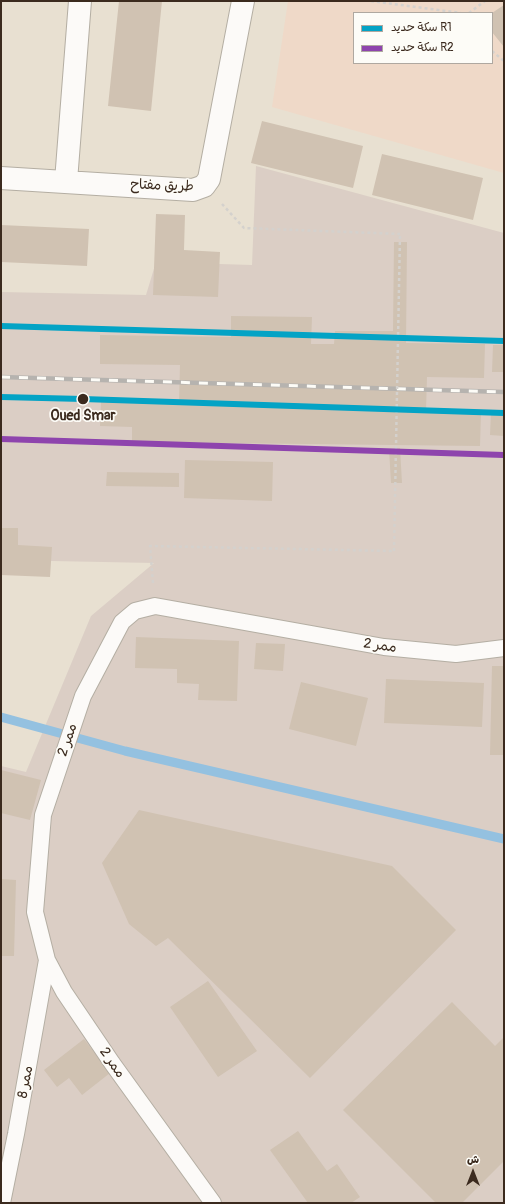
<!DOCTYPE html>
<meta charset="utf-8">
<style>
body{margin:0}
#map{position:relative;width:505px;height:1204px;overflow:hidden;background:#e8e0d1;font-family:Pangolin,"Playpen Sans Arabic",sans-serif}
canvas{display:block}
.frame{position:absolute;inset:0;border:2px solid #3b2a1e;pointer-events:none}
.legend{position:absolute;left:353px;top:12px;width:140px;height:52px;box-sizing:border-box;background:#fdfcf7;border:1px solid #afa8a0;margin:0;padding:5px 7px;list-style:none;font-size:12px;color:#3b2a1e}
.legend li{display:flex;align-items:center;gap:8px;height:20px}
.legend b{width:20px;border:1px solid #afa8a0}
.north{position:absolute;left:453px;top:1152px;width:40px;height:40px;-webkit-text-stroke:3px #fdfcf7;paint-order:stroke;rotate:0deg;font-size:11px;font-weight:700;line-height:16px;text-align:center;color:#3b2a1e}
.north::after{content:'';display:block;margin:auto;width:14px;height:18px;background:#3b2a1e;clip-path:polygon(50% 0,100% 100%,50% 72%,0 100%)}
</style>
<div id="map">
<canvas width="505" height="1204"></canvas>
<div class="frame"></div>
<ul class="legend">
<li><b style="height:5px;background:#03a3c5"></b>سكة حديد R1</li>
<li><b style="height:5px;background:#8e44ad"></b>سكة حديد R2</li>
</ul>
<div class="north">ش</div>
</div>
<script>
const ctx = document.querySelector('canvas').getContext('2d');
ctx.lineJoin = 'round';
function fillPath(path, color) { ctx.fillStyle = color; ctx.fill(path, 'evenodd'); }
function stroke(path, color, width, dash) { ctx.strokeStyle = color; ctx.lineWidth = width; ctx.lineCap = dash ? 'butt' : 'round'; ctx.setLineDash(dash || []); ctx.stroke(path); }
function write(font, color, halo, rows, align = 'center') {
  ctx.font = font + ' Pangolin,"Playpen Sans Arabic",sans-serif'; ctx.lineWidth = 3.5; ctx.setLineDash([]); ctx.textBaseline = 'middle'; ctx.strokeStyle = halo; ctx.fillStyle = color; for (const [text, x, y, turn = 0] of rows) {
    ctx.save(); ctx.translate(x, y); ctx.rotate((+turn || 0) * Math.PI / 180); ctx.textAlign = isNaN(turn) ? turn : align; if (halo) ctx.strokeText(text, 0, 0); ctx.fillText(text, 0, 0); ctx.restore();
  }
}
const built = new Path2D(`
 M288 1H504V173L272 107ZM354 13H492V63H354Z`);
const industrial = new Path2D(`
 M256 166 504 233V1203H1V766L26 772 91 616 154 563 1 560V292L146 295 156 262 252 265Z`);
const stream = new Path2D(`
 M1 717 125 751 504 839`);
const building = new Path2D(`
 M119 1H162L151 111 108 106Z
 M504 5V47L492 32V13Z
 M262 121 363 146 353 188 251 163Z
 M382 154 483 178 473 220 372 195Z
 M156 214 185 215 184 250 220 252 218 297 153 295Z
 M1 225 89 229 87 266 1 262Z
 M394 242H407L406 343 485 344 484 378 427 377 426 411 481 412 480 446 132 442V427L100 426 101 402 179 403 180 365 100 364V335L231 337V316L312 317 311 344H334L335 331H393Z
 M493 345H504V372H492Z
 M491 412 504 413V436L490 435Z
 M400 448 402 483H391L389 449Z
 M185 460 273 462 272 501 184 498Z
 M107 472 179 473V487L106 486Z
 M1 528H18V545L52 547 50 577 1 575Z
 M136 637 239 641 237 701 198 700 199 684 177 683V669L135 668Z
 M256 643 285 644 283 671 254 669Z
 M492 666H504V755H490Z
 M386 679 484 683 482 727 384 723Z
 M301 682 368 698 356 746 289 729Z
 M1 770 41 780 30 820 1 813Z
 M139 810 392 866 456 930 310 1078 168 938 156 946 129 924 102 863Z
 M1 879 16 880 14 956H1Z
 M208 981 257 1051 218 1077 170 1007Z
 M452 1002 495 1046 504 1037V1161L462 1203H436L343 1110Z
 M84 1039 110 1073 82 1095 69 1078 57 1087 44 1070Z
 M298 1131 327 1171 337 1164 360 1197 351 1203H308L270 1150Z`);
const path = new Path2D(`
 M371 1 461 13
 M469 13 485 1
 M492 51 504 61
 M222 204 244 228 400 234
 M153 583 150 546 394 551`);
const lane = new Path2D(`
 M2 1203 16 1134 47 960
 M213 1203 112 1063 64 992 47 960 35 912 43 815 83 696 122 622 135 611 155 606 384 647 456 654 504 648`);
const street = new Path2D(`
 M1 178 193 190 204 186 209 179 243 1
 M66 181 80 1`);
const rail = new Path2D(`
 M1 377 504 392
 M1 397 83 399 504 413
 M1 439 504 455`);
const pathBridge = new Path2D(`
 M394 551 400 234`);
const rail1 = new Path2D(`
 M1 326 504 341
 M1 397 83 399 504 413`);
const rail2 = new Path2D(`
 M1 439 504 455`);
const markers = [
 [83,399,6,"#3b2a1e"]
];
const streetNames = [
 ["طريق مفتاح",162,186,2],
 ["ممر 2",380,646,8],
 ["ممر 2",68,740,-71],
 ["ممر 2",112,1063,55],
 ["ممر 8",26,1082,-80]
];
const stopNames = [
 ["Oued Smar",83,416]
];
fillPath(built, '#efd9c8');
fillPath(industrial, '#dbcec5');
stroke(stream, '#94c1e0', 9);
fillPath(building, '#d0c2b2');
stroke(lane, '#b4aea3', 18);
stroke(street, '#b4aea3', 24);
stroke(path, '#d4d1cd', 2.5, [3, 3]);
stroke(lane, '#fcfaf8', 16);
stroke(street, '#fcfaf8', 22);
stroke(rail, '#b6b3af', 4.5);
stroke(rail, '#fdfcf7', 3, [9]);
stroke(pathBridge, '#d4d1cd', 2.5, [3, 3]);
stroke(rail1, '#03a3c5', 6);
stroke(rail2, '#8e44ad', 6);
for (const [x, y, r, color] of markers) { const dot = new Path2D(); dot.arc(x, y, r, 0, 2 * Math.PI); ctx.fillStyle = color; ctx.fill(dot); stroke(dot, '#fdfcf7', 1.5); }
write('14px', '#3b2a1e', '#fdfcf7', streetNames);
write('bold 14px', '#3b2a1e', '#fdfcf7', stopNames);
</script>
